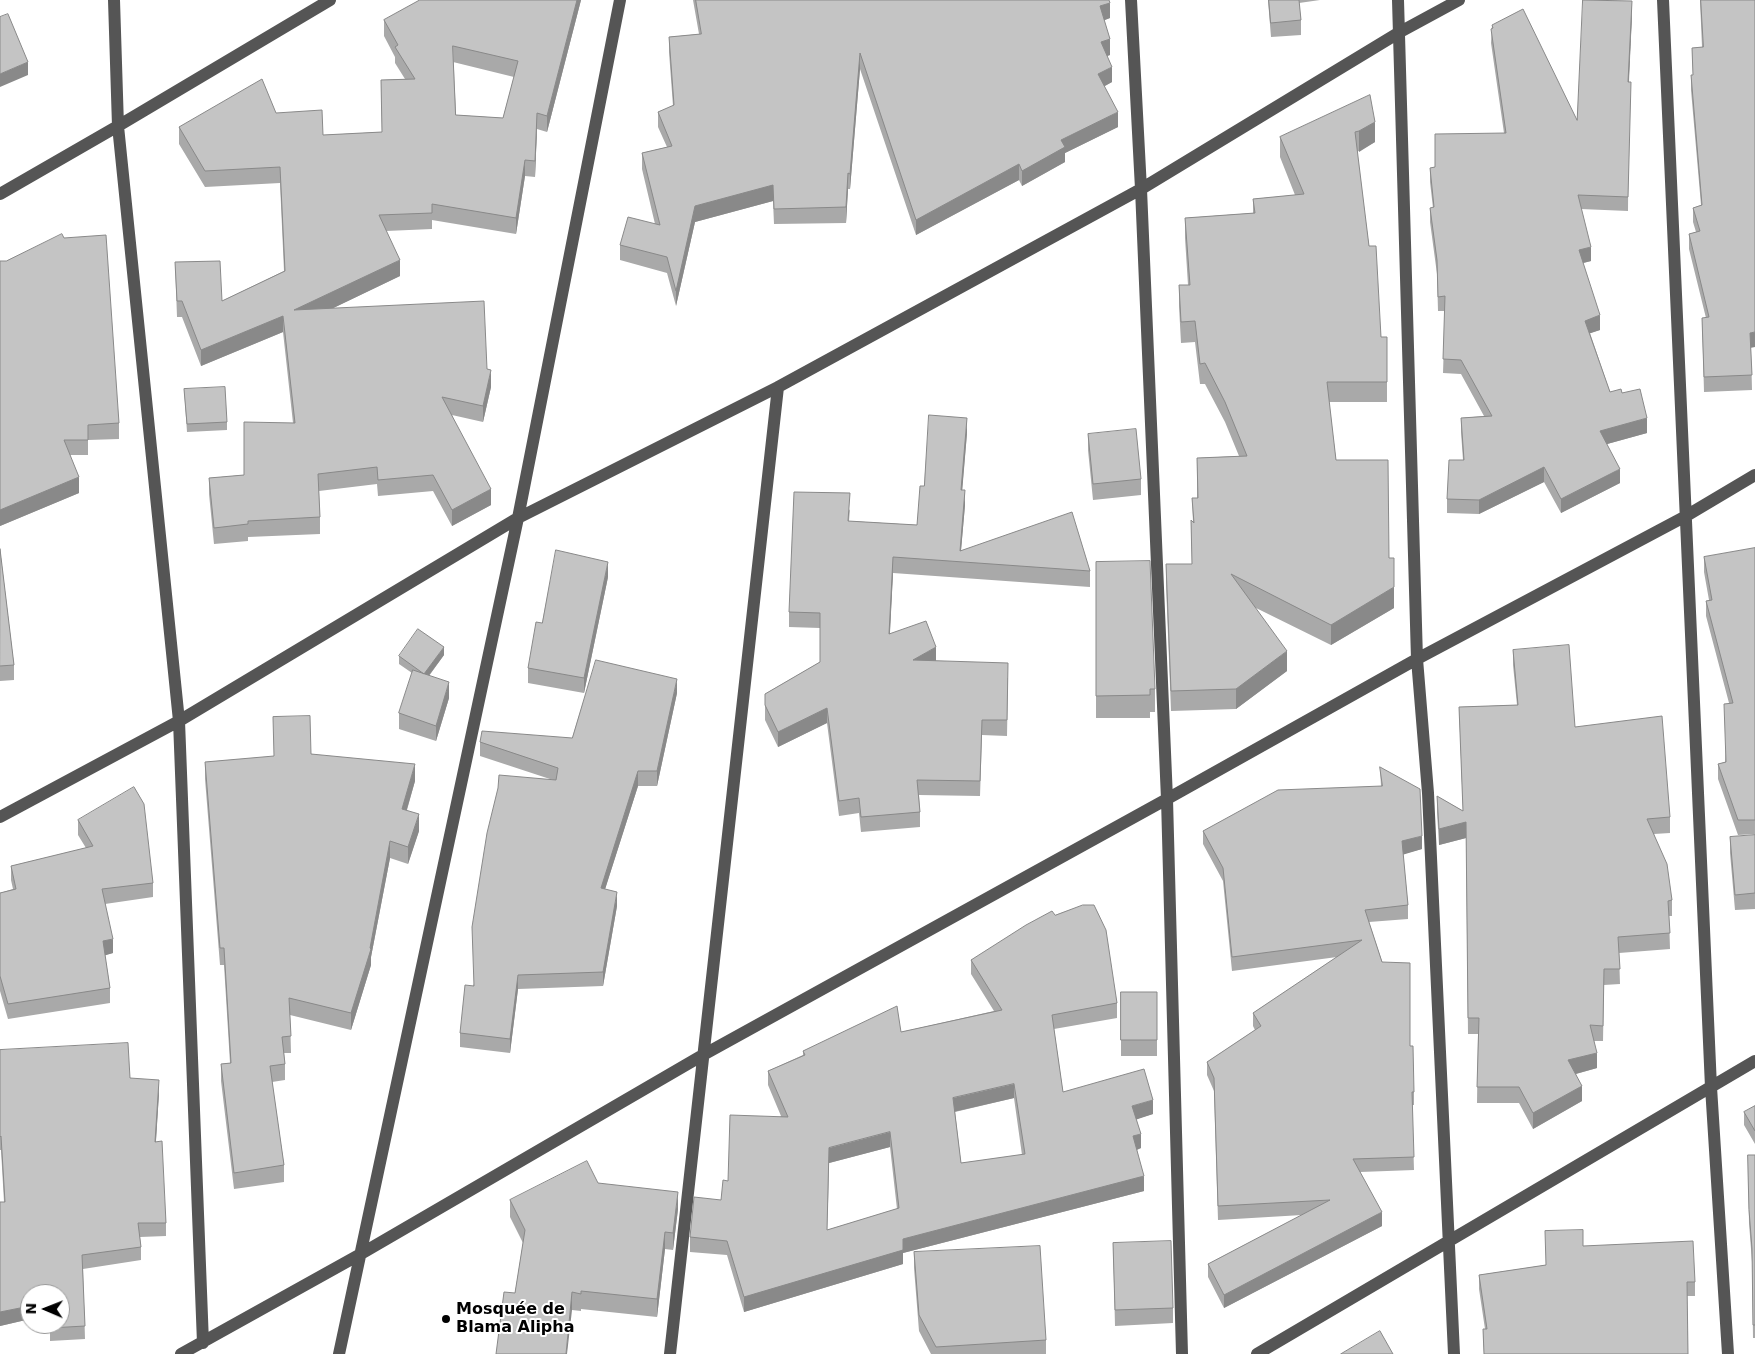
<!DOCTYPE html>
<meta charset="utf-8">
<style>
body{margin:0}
#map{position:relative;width:1755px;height:1354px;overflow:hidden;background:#fff;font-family:"DejaVu Sans",sans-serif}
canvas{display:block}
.north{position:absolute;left:20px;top:1284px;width:50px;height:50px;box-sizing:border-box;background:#fff;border:1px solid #999;border-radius:50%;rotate:271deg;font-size:14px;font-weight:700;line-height:20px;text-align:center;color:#000}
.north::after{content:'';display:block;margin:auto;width:18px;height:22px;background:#000;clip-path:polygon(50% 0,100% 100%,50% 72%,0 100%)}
</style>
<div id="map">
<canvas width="1755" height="1354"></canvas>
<div class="north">N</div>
</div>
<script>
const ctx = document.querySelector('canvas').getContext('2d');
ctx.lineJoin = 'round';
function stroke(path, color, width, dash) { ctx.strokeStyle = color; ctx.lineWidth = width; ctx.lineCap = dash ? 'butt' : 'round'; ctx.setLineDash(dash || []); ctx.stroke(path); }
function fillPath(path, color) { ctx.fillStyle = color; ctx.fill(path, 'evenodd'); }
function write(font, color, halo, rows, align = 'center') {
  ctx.font = font + ' "DejaVu Sans",sans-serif'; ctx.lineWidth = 4; ctx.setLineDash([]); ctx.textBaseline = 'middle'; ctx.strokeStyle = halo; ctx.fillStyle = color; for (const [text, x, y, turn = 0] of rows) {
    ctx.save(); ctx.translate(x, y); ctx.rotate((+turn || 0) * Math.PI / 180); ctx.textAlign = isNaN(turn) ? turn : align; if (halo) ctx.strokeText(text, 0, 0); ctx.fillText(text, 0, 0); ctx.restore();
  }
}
const minor = new Path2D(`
 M114 0 118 126 179 721 203 1343
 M1131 0 1141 189 1167 799 1182 1354
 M1398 0 1417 659 1428 793 1454 1354
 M1663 0 1711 1087 1728 1354
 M0 194 118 126 330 0
 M0 817 179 721 518 518 778 387 1141 189 1400 32 1459 0
 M181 1354 359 1255 703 1055 1167 799 1417 659 1686 516 1755 475
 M339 1354 518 518 620 0
 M670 1354 778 387
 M1257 1354 1755 1061`);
const wall = new Path2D(`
 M420 0H581L547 132 537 129 535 177 525 176 516 234 432 220V229L386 231 400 276 333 308 487 369 491 387 483 422 452 415 491 505 452 526 433 491 378 496 377 484 319 491 320 517V534L248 537V541L214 544 209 494V478L244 475 293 423 283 332 201 366 182 317H177L175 262 222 301 284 271 280 183 205 187 179 144V127L276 113 323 135 382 132 381 80 405 79 395 63V57L384 36V20ZM453 62 514 77 503 118 456 115Z
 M693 0H1109L1110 18 1104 20 1110 55 1107 56 1112 82 1104 86 1118 127 1065 153V162L1022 186 1019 180 916 235 860 69 850 189H848L846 223 774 224 773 201 695 222 676 306 667 273 620 260V245L655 224 642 169V153L667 147 658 127V112L673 106 669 52V37L699 34Z
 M1268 0H1320L1299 3 1301 20V35L1271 37Z
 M1700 0H1755L1751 348 1752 390 1704 392 1702 318H1706L1689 249V234L1696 232 1693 222V208L1701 205 1691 90V75H1693L1692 48 1702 47Z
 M1632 15 1629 82 1628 211 1581 209 1591 261 1583 263 1600 330 1590 333 1610 392 1622 393 1647 433 1607 444 1620 483 1561 513 1544 482 1479 514 1447 513V499L1463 460 1461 432V418L1484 416 1461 374 1443 373 1445 311H1438L1437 274 1430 222V208H1433L1430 182V168L1435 167 1504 133 1491 43 1492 25 1577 120Z
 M1370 95 1375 142 1357 152 1369 246 1381 337H1387V402H1329L1336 460 1389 558 1394 608 1331 645 1254 607 1287 671 1236 709 1171 711 1166 584V564H1192L1191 520 1193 522 1192 498H1197V458L1239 456 1225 422 1205 384H1200L1195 342 1181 343 1179 306V285H1188L1185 238V218L1253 213V199L1295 195 1280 157V137Z
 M0 261 119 423V439L88 440V455H70L79 493 0 526Z
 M184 389 227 422V430L187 432Z
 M967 433 962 490 965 505 961 550 1090 571V587L893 573 890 633 936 661 1008 678 1007 736 982 735 980 796 919 795 920 812V827L861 832 859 813 839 816 827 723 778 747 765 720V694L820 662V628L789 627V612L850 509 849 521 917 525 924 486Z
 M1088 434 1141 479V495L1093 500 1088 450Z
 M1755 548V834L1738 835 1718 779V764L1725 762 1729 703 1706 616V601L1709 600 1704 572V557Z
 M0 549 14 665V680L0 681Z
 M1096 562 1155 689V712H1150V718H1096Z
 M608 577 584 693 528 683V668L542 623Z
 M1513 650 1575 727 1670 817V833L1654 834 1672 900V916H1669L1670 949 1619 953 1620 984 1604 985 1603 1041H1594L1597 1068 1576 1074 1582 1101 1533 1129 1519 1103H1477L1478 1034H1468L1466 838 1439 845 1437 812V796L1463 811 1459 707 1517 705 1513 665Z
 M444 655 429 676 449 698 436 741 399 729V713L412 673 399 664V656Z
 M677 693 657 786H638L605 889 617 906 603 986 518 989 510 1053 460 1047V1033L473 986 553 780 480 756V742L572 738Z
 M311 754 415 781 407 810 419 831 408 864 390 858 371 957V965L351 1030 290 1015 291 1053H284L285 1064V1080L272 1082 284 1165V1182L234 1189 221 1081V1064L230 1063 224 965H220L205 779V762Z
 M1380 767 1422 849 1403 854 1408 905V919L1369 922 1410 1046 1414 1092V1105H1412L1414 1170 1360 1172 1382 1226 1224 1308 1208 1277V1264L1302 1215 1218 1220 1214 1091 1207 1075V1062L1255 1030 1253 1026V1013L1337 957 1232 971 1223 881 1203 844V831L1381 786Z
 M78 820 153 883V897L105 904 113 953 105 955 110 988V1003L8 1019 0 991V893L13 889 11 880V866L86 848 78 835Z
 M1755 835V909L1735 910 1730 853V837Z
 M1055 915 1117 1003V1018L1054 1029 1063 1092 1153 1114 1136 1119 1141 1148 1137 1150 1144 1191 903 1253V1264L744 1312 727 1255 690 1252V1237L721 1200 728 1181 781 1116 768 1085V1071L803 1055V1051L901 1032 994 1011 971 974V960ZM1014 1098 1022 1155 961 1163 955 1112ZM890 1147 897 1209 827 1230 829 1163Z
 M1121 992H1157V1056H1121Z
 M0 1050 130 1078 159 1093 156 1141 166 1223V1236L140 1237 141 1247V1260L83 1269 85 1339 50 1341V1324H60L30 1294V1319L0 1326V1202H4L1 1150H0Z
 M1755 1106V1144L1744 1125V1112Z
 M1748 1155H1755V1338H1753L1752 1262 1749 1223Z
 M598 1183 678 1209 673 1250 665 1249 657 1317 581 1309V1311L572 1310 515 1293 523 1243 510 1217V1200Z
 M1113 1243 1173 1308V1323L1115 1326Z
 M1583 1246 1695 1282V1296H1687L1688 1354H1484L1483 1329H1485L1479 1289V1275L1546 1265Z
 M914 1252 1046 1340V1354H931L919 1331 914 1268Z`);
const shadedWall = new Path2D(`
 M577 0H581L547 132V116Z
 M1632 1V15L1628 96V82Z
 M1110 3V18L1100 22V6Z
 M1110 39V55L1101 58V42Z
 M860 53V69L850 189V174Z
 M28 62V75L0 87V74Z
 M1112 67V82L1098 90V74Z
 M1118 112V127L1065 153V162L1022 186V171L1061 140Z
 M537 113V129L535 177V161Z
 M1375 122V142L1359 152V131Z
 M525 160V176L516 234V218Z
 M1019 164V180L916 235V220Z
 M848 173V189L846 223V207Z
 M773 185V201L695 222 676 306V291L695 206Z
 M1591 247V261L1579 264V250Z
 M400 260V276L294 327V310Z
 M1600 315V330L1585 335V321Z
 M283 316V332L201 366V350Z
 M1755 332V347L1750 348V333Z
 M491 370V387L483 422V406Z
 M967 418V433L961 505V490Z
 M1647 418V433L1600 446V431Z
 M1544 467V482L1479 514V500Z
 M1620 469V483L1561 513V499Z
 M79 477V493L0 526V510Z
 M491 489V505L452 526V510Z
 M965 490V505L960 562V551Z
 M893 557V573L889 649V634Z
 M608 562V577L584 693V678Z
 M1394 587V608L1331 645V625Z
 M444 647V655L424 682V674Z
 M936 647V662L913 660Z
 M1287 651V671L1236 709V689Z
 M677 679V693L657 786V771Z
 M449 682V698L436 741V726Z
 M827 708V723L778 747V732Z
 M415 764V781L402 826V809Z
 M638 771V786L601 902V888Z
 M419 814V831L408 864V847Z
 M1466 822V838L1439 845V829Z
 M1422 836V849L1402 855V841Z
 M390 841V858L371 957V965L351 1030V1013L370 948Z
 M617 892V906L603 986V972Z
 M113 939V953L103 956V941Z
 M518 975V989L510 1053V1039Z
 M1597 1053V1068L1568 1076V1060Z
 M159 1080V1093L155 1155V1142Z
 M1014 1084V1098L953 1112V1098Z
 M1582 1086V1101L1533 1129V1113Z
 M1153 1100V1114L1132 1121V1106Z
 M890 1132V1147L829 1163 827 1244 829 1148Z
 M1141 1134V1148L1133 1151V1136Z
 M1144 1176V1191L903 1253V1264L744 1312V1297L903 1239Z
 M678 1192V1209L673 1250V1233Z
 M1382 1212V1226L1224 1308V1295Z
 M665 1232V1249L657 1317V1299Z
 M572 1292V1310L567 1354H566Z
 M30 1306V1319L0 1326V1312Z`);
const building = new Path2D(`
 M420 0H577L547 116 537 113 535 161 525 160 516 218 432 204V213L379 215 400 260 294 310 484 301 487 369 491 370 483 406 442 397 491 489 452 510 433 475 378 480 377 467 318 474 320 517 248 521V524L214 528 209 478 244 475V422L295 423 283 316 201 350 182 301H177L175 262 220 261 222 301 285 271 280 167 205 171 179 127 262 79 276 113 322 110 323 135 382 132 381 80 415 79 395 47 398 45 384 20ZM453 46 518 61 503 118 456 115Z
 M696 0H1109L1110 3 1100 6 1110 39 1101 42 1112 67 1098 74 1118 112 1061 140 1065 147 1022 171 1019 164 916 220 860 53 850 174 848 173 846 207 774 209 773 185 695 206 676 291 667 257 620 245 628 217 660 225 642 153 672 146 658 112 674 105 669 37 701 34Z
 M1269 0H1299L1301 20 1271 23Z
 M1583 0 1632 1 1628 82H1631L1628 197 1578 195 1591 247 1579 250 1600 315 1585 321 1610 392 1621 389 1622 393 1640 389 1647 418 1600 431 1620 469 1561 499 1544 467 1479 500 1447 499 1449 460H1464L1461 418 1492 416 1461 360 1443 359 1445 296 1438 297 1437 260 1430 208 1434 207 1430 168 1435 167V134L1506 133 1491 29 1493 28 1492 25 1523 9 1577 120Z
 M1701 0H1755V332L1750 333 1752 375 1704 377 1702 318 1709 317 1689 234 1700 231 1693 208 1702 205 1691 75H1693L1692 48 1703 47Z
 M8 14 28 62 0 74V17Z
 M1370 95 1375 122 1359 131 1355 132 1369 246H1376L1381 337H1387V382H1327L1336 460H1388L1389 558H1394V587L1331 625 1231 574 1287 651 1236 689 1171 691 1166 564H1192L1191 520 1194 523 1192 498H1198L1197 458 1247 456 1225 402 1205 363 1200 364 1195 321 1181 322 1179 285H1190L1185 218 1255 213 1253 199 1304 194 1280 137Z
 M62 234 64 238 106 235 119 423 88 425V440H64L79 477 0 510V261H6Z
 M225 387 227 422 187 424 184 389Z
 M929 415 967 418 961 490H965L960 551 1072 512 1090 571 893 557 889 634 926 621 936 647 913 660 1008 663 1007 720H982L980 781 917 780 920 812 861 817 859 798 839 801 827 708 778 732 765 705V694L820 662V613L789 612 794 492 850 493 848 521 917 525 920 486H924Z
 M1136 429 1141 479 1093 484 1088 434Z
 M1755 548V820H1738L1718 764 1726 762 1724 704 1733 703 1706 601 1712 600 1704 557Z
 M0 549 14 665 0 666Z
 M556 550 608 562 584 678 528 668 536 622 542 623Z
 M1150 561 1155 689H1150V695L1096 696V562Z
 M418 629 444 647 424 674 399 656Z
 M1569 645 1575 727 1662 716 1670 817 1647 819 1667 864 1672 900 1668 901 1670 933 1618 937 1620 969H1604L1603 1026 1590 1025 1597 1053 1568 1060 1582 1086 1533 1113 1519 1087H1477L1479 1018H1468L1466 822 1439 829 1437 796 1463 811 1459 707 1518 705 1513 650Z
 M596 660 677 679 657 771H638L601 888 617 892 603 972 518 975 510 1039 460 1033 465 985 474 986 472 927 487 833 498 788 499 775 556 780 558 768 480 742 482 731 572 738Z
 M413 670 449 682 436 726 399 713Z
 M310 716 311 754 415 764 402 809 419 814 408 847 390 841 370 948 371 949 351 1013 289 998 291 1036 282 1037 285 1064 270 1066 284 1165 234 1173 221 1064 231 1063 224 948H220L205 762 274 756 273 717Z
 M1380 767 1420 789 1422 836 1402 841 1408 905 1365 910 1382 962 1410 963V1046H1413L1414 1092H1412L1414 1157 1353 1159 1382 1212 1224 1295 1208 1264 1330 1200 1218 1206 1214 1078 1207 1062 1261 1026 1253 1013 1362 940 1232 957 1223 868 1203 831 1278 790 1382 786Z
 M134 787 144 804 153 883 102 889 113 939 103 941 110 988 8 1004 0 976V893L16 889 11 866 93 846 78 820Z
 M1755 835V893L1735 895 1730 837Z
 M1083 905H1094L1106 930 1117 1003 1052 1015 1063 1092 1144 1069 1153 1100 1132 1106 1141 1134 1133 1136 1144 1176 903 1239V1250L744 1297 727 1241 690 1237 694 1197 721 1200 723 1180 728 1181 730 1115 788 1117 768 1071 805 1055 803 1051 897 1006 901 1032 1002 1010 971 960 1026 925 1052 911 1055 915ZM1014 1084 1025 1154 961 1163 953 1098ZM890 1132 899 1208 827 1230 829 1148Z
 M1121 992H1157V1040H1121Z
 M128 1043 130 1078 159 1080 155 1142 162 1141 166 1223H138L141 1247 82 1255 85 1326 50 1328V1324H60V1294H30V1306L0 1312V1202H5L1 1136 0 1137V1050Z
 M1755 1106V1131L1744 1112Z
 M1748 1155H1755V1325H1753L1752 1249 1749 1210Z
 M587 1161 598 1183 678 1192 673 1233 665 1232 657 1299 581 1291V1294L572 1292 566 1354H496L504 1292 515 1293 525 1230 510 1200Z
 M1583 1230V1246L1693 1241 1695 1282H1687L1688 1354H1484L1483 1329H1487L1479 1275 1546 1265 1545 1231Z
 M1171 1241 1173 1308 1115 1310 1113 1243Z
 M1040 1246 1046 1340 936 1347 919 1315 914 1252Z
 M1380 1331 1393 1354H1341Z`);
const markers = [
 [446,1319,5,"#000"]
];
const poiNames = [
 ["Mosquée de",456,1310],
 ["Blama Alipha",456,1328]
];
stroke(minor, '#555', 12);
fillPath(wall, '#a9a9a9');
fillPath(shadedWall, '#898989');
fillPath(building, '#c4c4c4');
stroke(building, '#898989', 1);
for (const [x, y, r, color] of markers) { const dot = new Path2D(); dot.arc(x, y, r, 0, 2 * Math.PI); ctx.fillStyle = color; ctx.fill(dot); stroke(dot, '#fff', 2); }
write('bold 16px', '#000', '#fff', poiNames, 'left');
</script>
